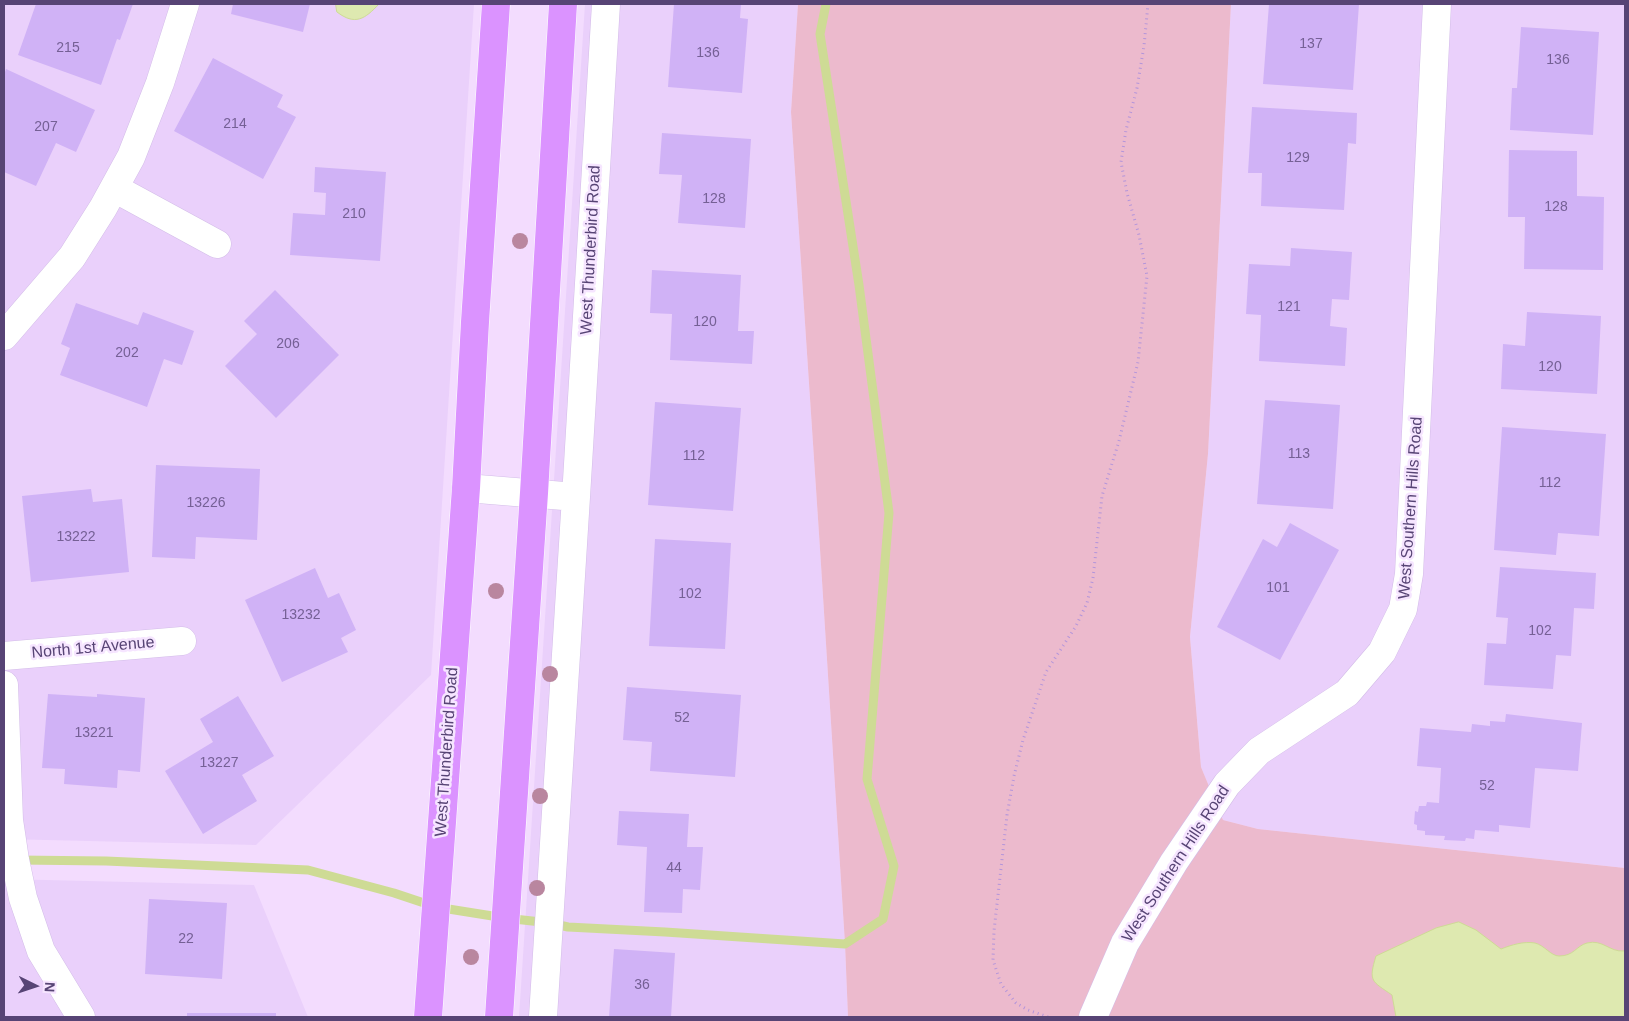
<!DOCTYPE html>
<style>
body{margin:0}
#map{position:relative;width:1629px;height:1021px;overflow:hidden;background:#f3dcfe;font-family:Arial,sans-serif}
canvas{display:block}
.frame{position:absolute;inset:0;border:5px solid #574475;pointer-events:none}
.north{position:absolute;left:10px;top:961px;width:50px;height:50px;-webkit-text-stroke:4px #f6e5ff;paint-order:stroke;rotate:94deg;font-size:14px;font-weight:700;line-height:20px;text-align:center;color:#574475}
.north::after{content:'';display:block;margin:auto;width:18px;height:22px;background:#574475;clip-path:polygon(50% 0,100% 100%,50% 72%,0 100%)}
</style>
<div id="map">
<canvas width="1629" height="1021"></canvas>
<div class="frame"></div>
<div class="north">N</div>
</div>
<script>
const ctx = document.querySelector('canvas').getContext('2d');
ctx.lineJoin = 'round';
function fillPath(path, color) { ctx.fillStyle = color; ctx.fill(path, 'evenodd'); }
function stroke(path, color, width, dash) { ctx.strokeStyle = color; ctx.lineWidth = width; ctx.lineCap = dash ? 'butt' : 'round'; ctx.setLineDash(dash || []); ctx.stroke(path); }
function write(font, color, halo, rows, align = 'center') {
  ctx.font = font + ' Arial,sans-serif'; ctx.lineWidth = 5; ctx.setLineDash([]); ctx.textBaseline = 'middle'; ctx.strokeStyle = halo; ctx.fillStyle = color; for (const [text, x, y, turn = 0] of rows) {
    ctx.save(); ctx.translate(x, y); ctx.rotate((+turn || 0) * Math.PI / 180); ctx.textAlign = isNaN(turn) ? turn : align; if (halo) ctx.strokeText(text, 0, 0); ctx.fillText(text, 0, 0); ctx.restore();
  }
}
const residential = new Path2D(`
 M4 4H474L431 675 256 845 4 839Z
 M585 4H798L791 112 820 549 845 944 848 1017H519Z
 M1231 4H1625V868L1258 829 1223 820 1201 767 1190 637 1208 454Z
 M4 879 254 885 308 1017H4Z`);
const green = new Path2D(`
 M798 4H1231L1208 454 1190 637 1201 767 1223 820 1258 829 1625 868V1017H848L845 944 820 549 791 112Z`);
const water = new Path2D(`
 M336 4H379C365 19 355 26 337 12Z
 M1459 922 1476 930 1501 949C1511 945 1524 941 1535 943 1544 945 1551 956 1559 956 1574 956 1576 946 1587 943 1603 939 1609 952 1624 951L1625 948V1017H1396L1392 995C1372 981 1368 982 1376 956L1436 928Z`);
const stream = new Path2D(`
 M18 860 106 861 308 870 394 893 436 907 505 918 550 923 568 927 665 932 845 944 883 919 894 866 867 779 889 513 859 285 820 34 826 4`);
const building = new Path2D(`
 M36 4H133L120 40 117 39 101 85 18 55Z
 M233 4H310L303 32 231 14Z
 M674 4H741L740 18 748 19 742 93 668 87Z
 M1269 4H1359L1353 90 1263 84Z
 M1521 27 1599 32 1593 135 1510 130 1512 88H1517Z
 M213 58 283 95 277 107 296 117 263 179 174 131Z
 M6 69 95 110 76 152 56 143 36 186 4 172V75Z
 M1252 107 1357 113 1356 144 1348 143 1344 210 1261 206 1262 173H1248Z
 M662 133 751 139 745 228 678 223 682 175 659 174Z
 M1509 150 1577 151V196L1604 197 1603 270 1524 269 1525 217H1508Z
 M315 167 386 172 380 261 290 255 293 213 325 215 326 193 314 192Z
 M1291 248 1352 252 1349 300 1332 299 1330 326 1347 328 1345 366 1259 361 1261 315 1246 314 1249 264 1290 266Z
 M652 270 741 275 738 331H754L752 364 670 360 672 314 650 313Z
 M275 290 339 355 276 418 225 366 257 334 244 321Z
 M76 303 138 325 143 312 194 331 182 365 164 359 147 407 60 375 70 348 61 344Z
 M1527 312 1601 316 1597 394 1501 389 1503 344 1525 346Z
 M1265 400 1340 405 1333 509 1257 504Z
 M655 402 741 408 733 511 648 505Z
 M1502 427 1606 434 1599 536 1558 533 1556 555 1494 550Z
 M156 465 260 469 257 540 196 537 195 559 152 557Z
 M91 489 93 502 122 499 129 572 31 582 22 496Z
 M1290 523 1339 550 1280 660 1217 627 1263 539 1277 547Z
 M655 539 731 543 725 649 649 646Z
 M1500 567 1596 573 1594 609 1574 608 1571 656 1556 655 1553 689 1484 685 1487 643 1506 644 1508 618 1496 617Z
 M315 568 328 598 339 593 356 630 341 638 348 652 282 682 245 600Z
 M627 687 741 695 735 777 650 771 652 742 623 740Z
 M48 694 97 697V694L145 698 140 772 118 770 117 788 64 784 65 769 42 768Z
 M238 696 274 756 242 775 257 801 203 834 165 771 213 742 200 719Z
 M1506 714 1582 723 1578 771 1535 768 1530 828 1499 825V832L1475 830 1474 839 1466 838 1465 841 1444 840 1445 836 1425 835V831L1417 830V825L1414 824 1415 811 1418 812 1419 806H1426L1427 802 1439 803 1441 768 1417 766 1420 728 1471 732 1472 724 1490 726V721L1505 722Z
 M619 811 689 814 687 847H703L700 890 683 889 682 913 644 912 647 847 617 845Z
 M149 899 227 903 222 979 145 974Z
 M614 949 675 953 671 1017H609Z
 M187 1013H276V1017H187Z`);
const path = new Path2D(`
 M1048 1017 1028 1010 1016 1003 1001 984 993 960 994 931 1007 815 1014 776 1023 740 1046 672 1076 626 1087 603 1093 578 1102 496 1119 441 1138 362 1147 276 1139 235 1127 193 1121 162 1126 130 1137 88 1144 46 1148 4`);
const minor = new Path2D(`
 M114 188 217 244
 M4 336 72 257 103 208 131 157 160 83 185 4
 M466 488 576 497
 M4 656 182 641
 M4 685 9 820 15 860 23 898 41 951 81 1017
 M543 1017 576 497 606 4
 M1093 1017 1125 943 1174 862 1227 784 1259 751 1347 693 1382 652 1403 609 1409 574 1437 4`);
const major = new Path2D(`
 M428 1017 466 488 475 322 496 4
 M499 1017 534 493 563 4`);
const trees = [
 [520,241],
 [496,591],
 [550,674],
 [540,796],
 [537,888],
 [471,957]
];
const numberNames = [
 ["137",1311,44],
 ["215",68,48],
 ["136",708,53],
 ["136",1558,60],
 ["214",235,124],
 ["207",46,127],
 ["129",1298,158],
 ["128",714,199],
 ["128",1556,207],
 ["210",354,214],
 ["121",1289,307],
 ["120",705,322],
 ["206",288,344],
 ["202",127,353],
 ["120",1550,367],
 ["113",1299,454],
 ["112",694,456],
 ["112",1550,483],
 ["13226",206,503],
 ["13222",76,537],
 ["101",1278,588],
 ["102",690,594],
 ["13232",301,615],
 ["102",1540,631],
 ["52",682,718],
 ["13221",94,733],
 ["13227",219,763],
 ["52",1487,786],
 ["44",674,868],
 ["22",186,939],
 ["36",642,985]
];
const streetNames = [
 ["West Thunderbird Road",591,250,-87],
 ["West Southern Hills Road",1411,508,-86],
 ["North 1st Avenue",93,648,-5],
 ["West Thunderbird Road",447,752,-86],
 ["West Southern Hills Road",1176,864,-57]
];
fillPath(residential, '#ead0fb');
fillPath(green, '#ecbacd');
fillPath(water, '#dee9b0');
stroke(water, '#cedb95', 1);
stroke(stream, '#cedb95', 9);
fillPath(building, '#d0b2f6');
stroke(minor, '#d3bde8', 29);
stroke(major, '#fff', 29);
stroke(path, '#b395da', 3, [1, 4]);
stroke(minor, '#fff', 28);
stroke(major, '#db93ff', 28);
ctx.fillStyle = '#b9869f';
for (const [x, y] of trees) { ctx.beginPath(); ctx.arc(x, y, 8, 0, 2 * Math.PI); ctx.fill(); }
write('14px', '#756095', null, numberNames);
write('16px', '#574475', '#f6e5ff', streetNames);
</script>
